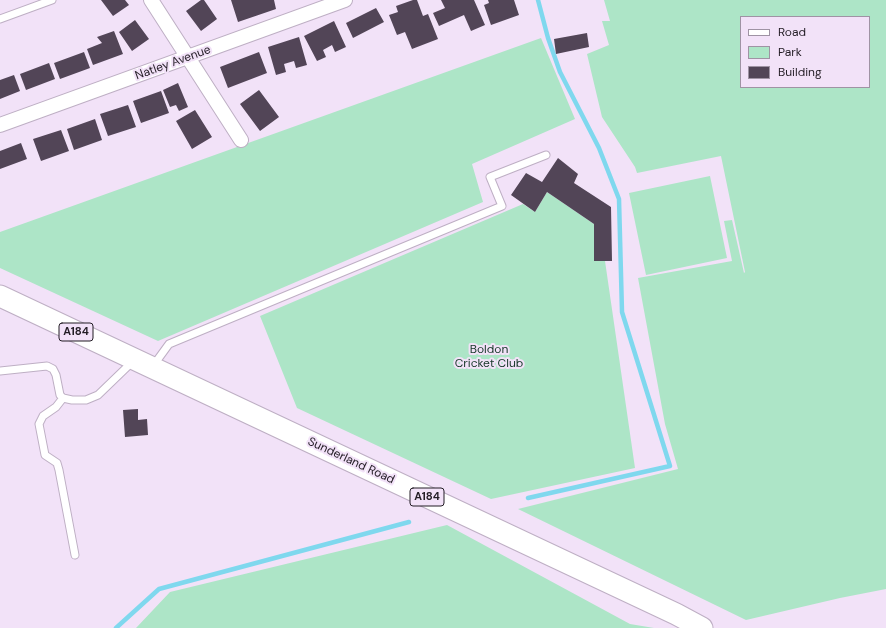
<!DOCTYPE html>
<style>
body{margin:0}
#map{position:relative;width:886px;height:628px;overflow:hidden;background:#f2e2f8;font-family:"DM Sans",sans-serif}
canvas{display:block}
.legend{position:absolute;left:740px;top:16px;width:130px;height:72px;box-sizing:border-box;background:#f2e2f8;border:1px solid #9f93a4;margin:0;padding:5px 7px;list-style:none;font-size:12px;color:#231d25}
.legend li{display:flex;align-items:center;gap:8px;height:20px}
.legend b{width:20px;border:1px solid #9f93a4}
</style>
<div id="map">
<canvas width="886" height="628"></canvas>
<ul class="legend">
<li><b style="height:5px;background:#fff"></b>Road</li>
<li><b style="height:11px;background:#ade5c7"></b>Park</li>
<li><b style="height:11px;background:#524557"></b>Building</li>
</ul>
</div>
<script>
const ctx = document.querySelector('canvas').getContext('2d');
ctx.lineJoin = 'round';
function fillPath(path, color) { ctx.fillStyle = color; ctx.fill(path, 'evenodd'); }
function stroke(path, color, width, dash) { ctx.strokeStyle = color; ctx.lineWidth = width; ctx.lineCap = dash ? 'butt' : 'round'; ctx.setLineDash(dash || []); ctx.stroke(path); }
function write(font, color, halo, rows, align = 'center') {
  ctx.font = font + ' "DM Sans",sans-serif'; ctx.lineWidth = 4; ctx.setLineDash([]); ctx.textBaseline = 'middle'; ctx.strokeStyle = halo; ctx.fillStyle = color; for (const [text, x, y, turn = 0] of rows) {
    ctx.save(); ctx.translate(x, y); ctx.rotate((+turn || 0) * Math.PI / 180); ctx.textAlign = isNaN(turn) ? turn : align; if (halo) ctx.strokeText(text, 0, 0); ctx.fillText(text, 0, 0); ctx.restore();
  }
}
const green = new Path2D(`
 M604 0H886V589L840 598 746 620 518 509 678 469 665 424 638 278 732 261 724 221 732 220 744 273 745 272 721 156 637 173 635 167 602 117 587 54 609 45 602 21H610ZM741 17H869V87H741Z
 M541 38 575 119 472 164 483 202 158 341 0 268V232Z
 M710 176 727 258 646 275 629 193Z
 M547 192 594 224V261H605L635 468 491 499 297 408 260 316 523 204 535 212Z
 M447 525 630 624 654 628H136L170 592Z`);
const stream = new Path2D(`
 M528 498 670 466 622 312 619 199 599 148 560 72 548 38 538 0
 M116 628 159 589 409 522`);
const building = new Path2D(`
 M101 0H125L129 5 113 16Z
 M201 0H204L217 19 201 31 186 11Z
 M231 0H274L276 9 238 22Z
 M413 0H417L423 16 428 14 438 39 412 49 405 32 397 35 389 15 398 12 396 6Z
 M441 0H474L485 25 471 31 464 15 439 26 433 13 445 8Z
 M488 0H514L519 15 491 25 484 5 489 3Z
 M376 8 384 22 353 38 346 23Z
 M135 20 149 39 132 51 119 32Z
 M334 21 346 47 335 52 332 45 323 50 326 57 317 61 304 36Z
 M114 31 123 54 93 65 87 49 102 43 97 37Z
 M587 33 589 47 556 54 554 39Z
 M299 37 307 65 296 68 294 61 284 64 286 72 276 75 268 47Z
 M84 52 90 68 60 79 54 63Z
 M259 52 267 73 228 88 220 67Z
 M49 63 55 79 26 90 20 74Z
 M14 75 20 91 0 99V80Z
 M178 83 188 107 179 111 176 105 170 107 163 90Z
 M259 90 279 117 260 131 240 104Z
 M161 91 169 113 141 123 133 101Z
 M128 105 136 127 108 136 100 114Z
 M195 110 212 137 192 149 176 121Z
 M95 119 102 140 74 150 67 129Z
 M61 130 69 151 41 161 33 139Z
 M21 143 27 159 0 169V151Z
 M558 158 578 174 574 183 611 207 612 261H594V224L547 192 535 212 511 195 526 173 542 182Z
 M138 409V420L147 419 148 435 125 437 123 410Z`);
const lane = new Path2D(`
 M0 19 52 0
 M153 366 169 344 502 206 490 177 546 155
 M0 371 47 366 53 369 56 375 60 395 63 398 72 400H86L98 395 127 367 132 361
 M63 398 56 407 43 416 39 424 45 455 57 463 59 470 75 555`);
const street = new Path2D(`
 M151 0 241 140
 M0 125 345 0`);
const primary = new Path2D(`
 M0 296 676 614 702 628`);
const shields = [
 [76,332,34],
 [427,497,34]
];
const shieldNames = [
 ["A184",76,332],
 ["A184",427,497]
];
const streetNames = [
 ["Natley Avenue",173,63,-20],
 ["Sunderland Road",351,461,25]
];
const parkNames = [
 ["Boldon",489,350],
 ["Cricket Club",489,364]
];
fillPath(green, '#ade5c7');
stroke(stream, '#7fd8ee', 4.5);
fillPath(building, '#524557');
stroke(lane, '#beafc4', 9);
stroke(street, '#beafc4', 16);
stroke(primary, '#beafc4', 23);
stroke(lane, '#fff', 7);
stroke(street, '#fff', 14);
stroke(primary, '#fff', 21);
for (const [x, y, w] of shields) { const box = new Path2D(); box.roundRect(x - w / 2, y - 9, w, 18, 3); ctx.fillStyle = '#f2e2f8'; ctx.fill(box); stroke(box, '#231d25', 1); }
write('bold 11px', '#231d25', null, shieldNames);
write('12px', '#231d25', '#f2e2f8', streetNames);
write('12px', '#153627', '#f2e2f8', parkNames);
</script>
